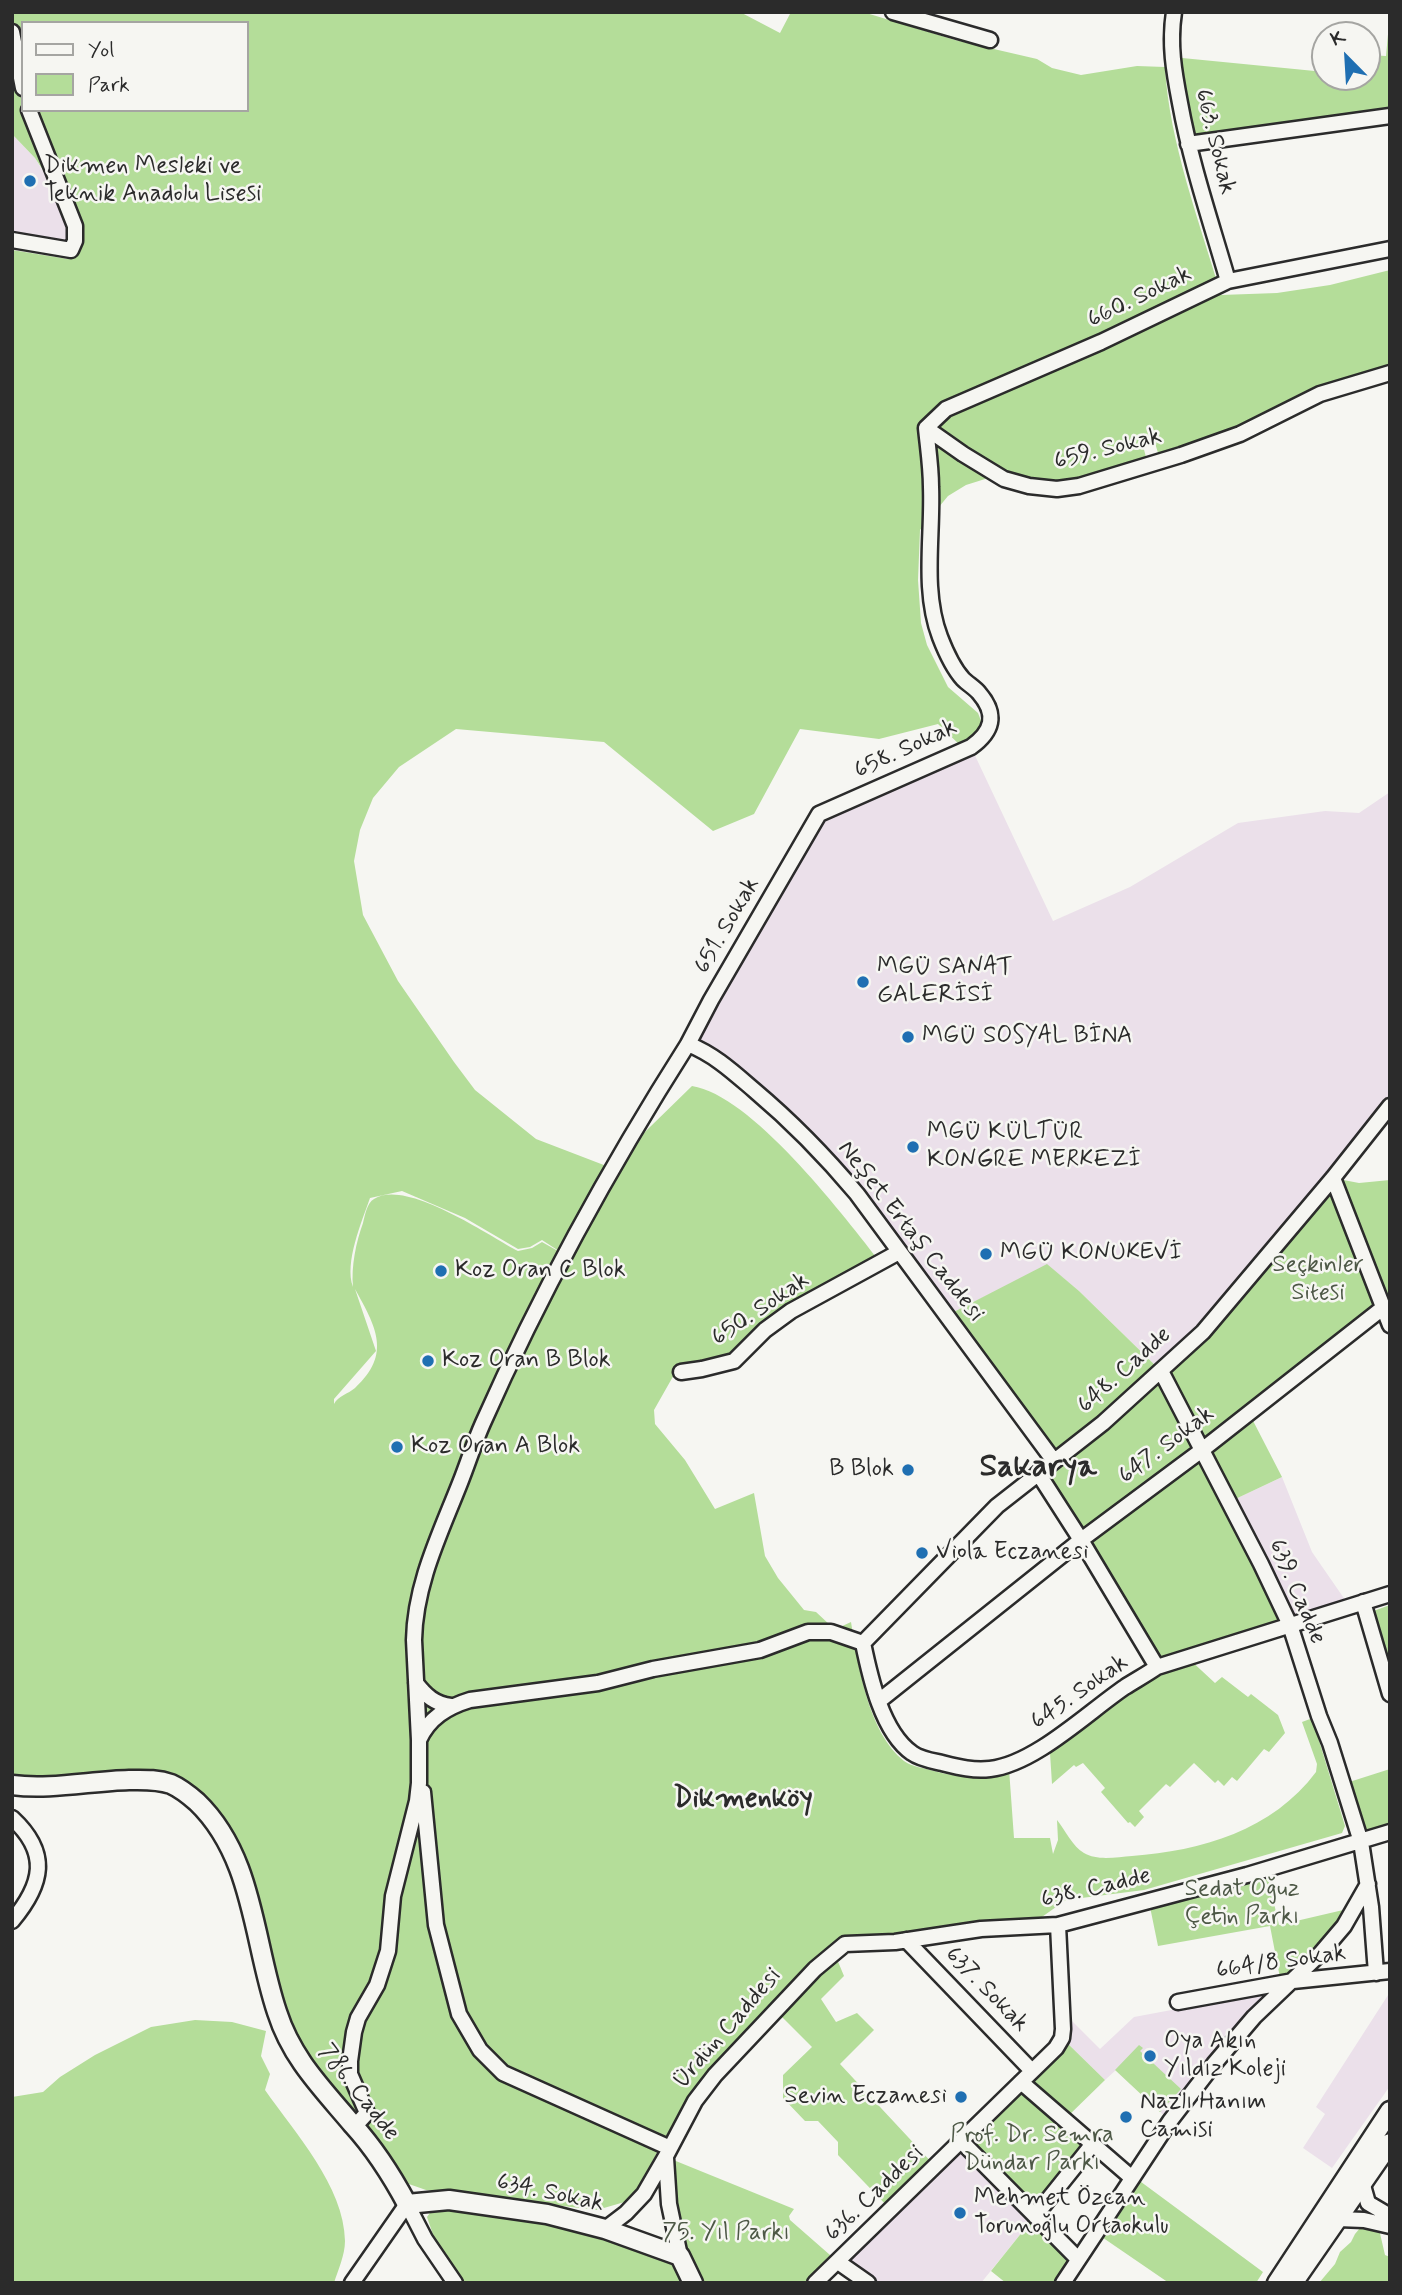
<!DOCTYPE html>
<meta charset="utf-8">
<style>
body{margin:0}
#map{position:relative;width:1402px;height:2295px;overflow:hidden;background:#f6f6f2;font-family:Mynerve,sans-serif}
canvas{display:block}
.frame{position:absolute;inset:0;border:14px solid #2b2b2b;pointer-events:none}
.legend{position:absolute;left:21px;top:21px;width:228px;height:91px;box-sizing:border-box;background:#f6f6f2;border:2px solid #a5a5a2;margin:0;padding:9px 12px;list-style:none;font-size:21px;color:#2b2b2b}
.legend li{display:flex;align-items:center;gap:14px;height:35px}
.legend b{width:35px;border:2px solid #a5a5a2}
.north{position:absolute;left:1311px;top:21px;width:70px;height:70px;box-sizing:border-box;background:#f6f6f2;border:2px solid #a5a5a2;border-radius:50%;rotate:336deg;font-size:19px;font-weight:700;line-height:28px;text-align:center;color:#2b2b2b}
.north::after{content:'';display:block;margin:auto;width:24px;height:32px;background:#1f6fb2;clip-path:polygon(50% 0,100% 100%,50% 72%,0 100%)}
</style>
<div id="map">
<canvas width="1402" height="2295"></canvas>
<div class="frame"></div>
<ul class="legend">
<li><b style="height:9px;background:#f6f6f2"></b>Yol</li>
<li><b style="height:19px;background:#b4dd99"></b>Park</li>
</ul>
<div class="north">K</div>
</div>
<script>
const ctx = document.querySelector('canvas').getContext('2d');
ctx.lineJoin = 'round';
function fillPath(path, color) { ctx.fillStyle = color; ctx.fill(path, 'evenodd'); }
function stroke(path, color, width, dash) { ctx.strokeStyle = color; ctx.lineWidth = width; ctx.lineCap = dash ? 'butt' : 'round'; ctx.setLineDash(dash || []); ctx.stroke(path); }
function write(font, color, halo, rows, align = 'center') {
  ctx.font = font + ' Mynerve,sans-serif'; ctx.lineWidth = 5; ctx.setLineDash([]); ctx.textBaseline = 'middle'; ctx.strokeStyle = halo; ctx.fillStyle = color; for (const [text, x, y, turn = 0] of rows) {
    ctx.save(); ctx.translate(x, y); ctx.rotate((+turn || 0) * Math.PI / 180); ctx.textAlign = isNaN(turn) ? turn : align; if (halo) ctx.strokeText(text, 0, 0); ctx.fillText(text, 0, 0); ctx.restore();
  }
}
const built = new Path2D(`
 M12 134 35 158 63 205 70 235 63 243 12 237Z
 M971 747 1053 921 1130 887 1238 823 1325 811 1359 813 1390 792V1106L1161 1371 1079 1291 1047 1265 946 1316 802 1133 688 1044 819 814Z
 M1282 1477 1312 1552 1350 1607 1290 1625 1229 1502Z
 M1293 1981 1170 2121 1116 2070 1105 2080 1062 2038 1063 2012 1100 2049 1134 2017 1262 1993Z
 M1390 1992V2086L1332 2168 1303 2148 1325 2114 1316 2107Z
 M961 2141 1035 2216 981 2283H868L838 2262Z`);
const green = new Path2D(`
 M12 12H740L780 33 791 12H863L955 40 1037 59 1052 68 1081 75 1137 66 1165 67C1169 142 1200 223 1221 295L1277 293 1330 285 1390 270V370L1281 408 1235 428 1158 453 1155 443 1143 446 1146 457 1053 486 1001 474 966 485 948 496 920 530 918 580 921 623 927 645 948 687 978 713 983 726 964 749 938 724 879 739 800 729 754 814 713 831 604 742 456 729 399 767 373 798 360 830 354 861 363 915 398 981 454 1062 475 1090 536 1139 609 1167 692 1086C751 1095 840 1211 877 1258L737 1354 675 1373 654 1410 655 1424 685 1460 715 1509 754 1493 765 1556 778 1578 804 1610 816 1612 830 1625 838 1628 851 1622C858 1664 868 1733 904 1761 912 1767 925 1768 934 1771 963 1779 981 1778 1009 1769L1014 1838H1050L1053 1854 1058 1840 1057 1820C1065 1830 1073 1847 1084 1853 1097 1861 1117 1857 1132 1856 1201 1851 1273 1830 1316 1772L1317 1764 1302 1722 1310 1719 1314 1724 1345 1826 1342 1833 1144 1890 1066 1900 1039 1919 980 1922 893 1935H872L844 1938 815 1962 741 2035 692 2090 639 2185 628 2201 597 2210 426 2190 406 2183 392 2170 294 2040 245 1873 176 1785 12 1781V250L68 259 76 244 71 213 35 158 12 134ZM23 23H247V110H23ZM402 1191 465 1218 518 1249 530 1247 542 1240 565 1255 542 1242 532 1248 518 1251C489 1236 406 1178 374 1199 367 1203 365 1215 363 1223 356 1242 351 1267 353 1287 344 1263 362 1221 370 1198ZM355 1289C376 1327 392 1354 355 1388 348 1394 338 1396 334 1404V1399L376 1351Z
 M1390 12V116L1188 144 1172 57 1325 72V77H1367V55L1386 56Z
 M1333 1178 1359 1183 1390 1180V1303L1249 1413 1282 1477 1229 1502 1290 1625 1188 1658 1215 1683 1222 1677 1248 1697 1251 1694 1278 1715 1285 1733 1269 1752 1264 1749 1237 1781 1232 1777 1224 1786 1218 1780 1215 1783 1194 1763 1170 1787 1166 1784 1139 1811 1144 1817 1135 1827 1130 1822 1128 1823 1101 1792 1105 1788 1083 1763 1076 1767 1074 1765 1052 1784 1050 1753 1045 1745 1157 1668 1038 1473 1053 1461 946 1316 1047 1264 1079 1291 1161 1371Z
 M1390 1605V1686L1368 1613Z
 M1390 1769V1832L1361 1842 1343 1784Z
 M1266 1869 1279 1925 1356 1907 1344 1926 1281 1983 1270 1926 1158 1946 1149 1902Z
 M834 1952 844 1976 821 1999 836 2022 857 2013 874 2030 840 2064 935 2166 891 2210 838 2155V2142L818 2121H805L783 2098V2075L812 2047 775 2010Z
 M195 2020 232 2022 266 2031 261 2056 270 2074 265 2090C295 2133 344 2186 345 2241 345 2255 338 2270 334 2283H12V2097L43 2092 60 2077 95 2055 151 2027Z
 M1062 2038 1105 2080 1064 2120 1092 2145 1035 2216 1078 2259 1063 2283H1006L991 2271 1035 2216 961 2141Z
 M1139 2045 1143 2048 1140 2051 1181 2089 1160 2112 1115 2070Z
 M666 2157 794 2209 789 2216 790 2220 838 2262 815 2283H693L680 2256Z
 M1133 2176 1263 2272 1256 2283H1169L1096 2233Z
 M444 2208 545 2220 592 2232 642 2250 684 2271 689 2283H461L438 2249 427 2217 432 2210Z
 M1371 2226 1379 2229 1385 2255 1390 2257V2283H1319L1335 2264 1340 2252 1351 2242 1355 2234 1360 2228Z`);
const minor = new Path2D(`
 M893 12 990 40
 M1174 12C1169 44 1174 72 1180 103 1191 164 1211 222 1228 281
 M12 32 23 88
 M1188 144 1390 116
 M12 240 71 250 75 241V226L29 110
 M926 428C928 448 931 467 931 487 933 536 922 590 940 637 945 650 953 668 963 679 968 684 975 688 979 693 998 715 992 732 971 747L819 814 711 1000 688 1044C715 1055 733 1072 754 1090 792 1122 826 1157 857 1194L1054 1461
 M926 428 946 409 1101 342 1228 281 1390 249
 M926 428 963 454 1004 479 1029 486 1057 489 1079 486 1181 455 1240 434 1320 394 1390 373
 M1333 1178 1390 1325
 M1161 1371 1261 1564 1290 1625 1319 1716 1330 1743 1361 1842 1371 1907 1376 1973
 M681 1372 702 1369 734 1361 765 1330 791 1311 899 1252
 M1038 1473 1081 1540 1157 1667
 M1363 1602 1390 1694
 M863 1643 997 1506 1103 1423 1203 1332 1333 1178 1390 1106
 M863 1643C870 1677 882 1732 912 1753 920 1759 933 1761 942 1763 958 1767 973 1771 990 1769 1035 1764 1088 1712 1125 1687 1136 1680 1147 1674 1157 1667L1390 1594
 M416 1683C426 1696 435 1704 451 1706
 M879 1701 1081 1540 1202 1450 1384 1307
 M419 1740C429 1718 447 1707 470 1700L598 1683 653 1669 760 1650 808 1632H831L863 1643
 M423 1792 436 1925 459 2014 480 2050 503 2073 670 2148
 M12 1818C50 1853 43 1884 12 1921
 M906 1940 1032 2071
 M1178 2002 1293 1981 1390 1971
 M1021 2082 1132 2178
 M355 2126 367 2113 350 2074V2061L354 2032 358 2018 377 1985 388 1951 393 1896 417 1801 419 1783V1740L414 1640C415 1584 440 1534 460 1483 468 1463 474 1443 483 1423 541 1292 611 1165 688 1044
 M961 2141 1078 2259
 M666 2158 669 2204 680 2256
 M1362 2182 1368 2203 1390 2216
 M407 2204 425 2239 455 2283
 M1035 2216 1092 2145
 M1338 2219 1364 2220 1390 2226
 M605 2229 626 2213 644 2194 666 2156 695 2101 715 2075 815 1969 845 1944 895 1942 981 1929 1058 1925 1247 1875 1390 1832
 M838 2262 868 2283
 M352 2283 407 2204
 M815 2283 1056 2048 1062 2038 1063 2029 1058 1925
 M1063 2283 1170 2121 1214 2064 1254 2017 1321 1953 1344 1926 1368 1884`);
const major = new Path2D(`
 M12 1785C50 1790 91 1781 129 1780 142 1780 157 1779 171 1784 180 1788 189 1795 197 1802 254 1857 253 1941 277 2012 292 2059 322 2088 353 2125 374 2148 392 2176 407 2204L449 2200 547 2214 605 2229 680 2256 693 2283
 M1277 2283 1390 2111
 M1293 2283 1390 2143`);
const markers = [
 [30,181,7,"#1f6fb2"],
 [863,982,7,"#1f6fb2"],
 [908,1037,7,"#1f6fb2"],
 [913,1147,7,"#1f6fb2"],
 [986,1254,7,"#1f6fb2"],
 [441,1271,7,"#1f6fb2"],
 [428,1361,7,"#1f6fb2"],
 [397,1447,7,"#1f6fb2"],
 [908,1470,7,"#1f6fb2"],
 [922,1553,7,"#1f6fb2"],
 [1150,2056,7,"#1f6fb2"],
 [961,2097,7,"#1f6fb2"],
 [1126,2117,7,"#1f6fb2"],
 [960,2213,7,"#1f6fb2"]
];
const streetNames = [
 ["663. Sokak",1214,142,76],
 ["660. Sokak",1140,298,-26],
 ["659. Sokak",1108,450,-14],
 ["658. Sokak",906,750,-25],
 ["651. Sokak",728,926,-60],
 ["Neşet Ertaş Caddesi",910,1232,52],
 ["650. Sokak",761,1310,-34],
 ["648. Cadde",1125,1371,-42],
 ["647. Sokak",1167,1446,-37],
 ["639. Cadde",1296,1592,67],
 ["645. Sokak",1080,1693,-35],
 ["638. Cadde",1096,1889,-13],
 ["664/8 Sokak",1281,1963,-8],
 ["637. Sokak",986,1990,46],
 ["Ürdün Caddesi",728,2029,-49],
 ["786. Cadde",358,2093,52],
 ["634. Sokak",550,2194,12],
 ["636. Caddesi",875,2194,-44]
];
const poiNames = [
 ["Dikmen Mesleki ve",44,167],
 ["Teknik Anadolu Lisesi",44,195],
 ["MGÜ SANAT",877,968],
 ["GALERİSİ",877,996],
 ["MGÜ SOSYAL BİNA",922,1037],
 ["MGÜ KÜLTÜR",927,1133],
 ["KONGRE MERKEZİ",927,1161],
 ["MGÜ KONUKEVİ",1000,1254],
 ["Koz Oran C Blok",455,1271],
 ["Koz Oran B Blok",442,1361],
 ["Koz Oran A Blok",411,1447],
 ["B Blok",894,1470,"right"],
 ["Viola Eczanesi",936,1553],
 ["Oya Akın",1164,2042],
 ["Yıldız Koleji",1164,2070],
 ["Sevin Eczanesi",947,2097,"right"],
 ["Nazlı Hanım",1140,2103],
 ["Camisi",1140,2131],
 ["Mehmet Özcan",974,2199],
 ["Torunoğlu Ortaokulu",974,2227]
];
const parkNames = [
 ["Seçkinler",1318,1266],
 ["Sitesi",1318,1294],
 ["Sedat Oğuz",1242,1890],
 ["Çetin Parkı",1242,1918],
 ["Prof. Dr. Semra",1032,2136],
 ["Dündar Parkı",1032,2164],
 ["75. Yıl Parkı",726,2234]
];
const quarterNames = [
 ["Dikmenköy",743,1800]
];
const districtNames = [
 ["Sakarya",1038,1468]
];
fillPath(built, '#ebe0ea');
fillPath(green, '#b4dd99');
stroke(minor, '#2b2b2b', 19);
stroke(major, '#2b2b2b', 23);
stroke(minor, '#f6f6f2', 14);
stroke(major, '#f6f6f2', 18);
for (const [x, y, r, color] of markers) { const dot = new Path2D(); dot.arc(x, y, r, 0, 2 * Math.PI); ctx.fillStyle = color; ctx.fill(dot); stroke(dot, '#f6f6f2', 2.5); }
write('24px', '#2b2b2b', '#f6f6f2', streetNames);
write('24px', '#2b2b2b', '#f6f6f2', poiNames, 'left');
write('24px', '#4d5846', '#f6f6f2', parkNames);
write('bold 28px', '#2b2b2b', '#f6f6f2', quarterNames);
write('bold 32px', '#2b2b2b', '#f6f6f2', districtNames);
</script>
